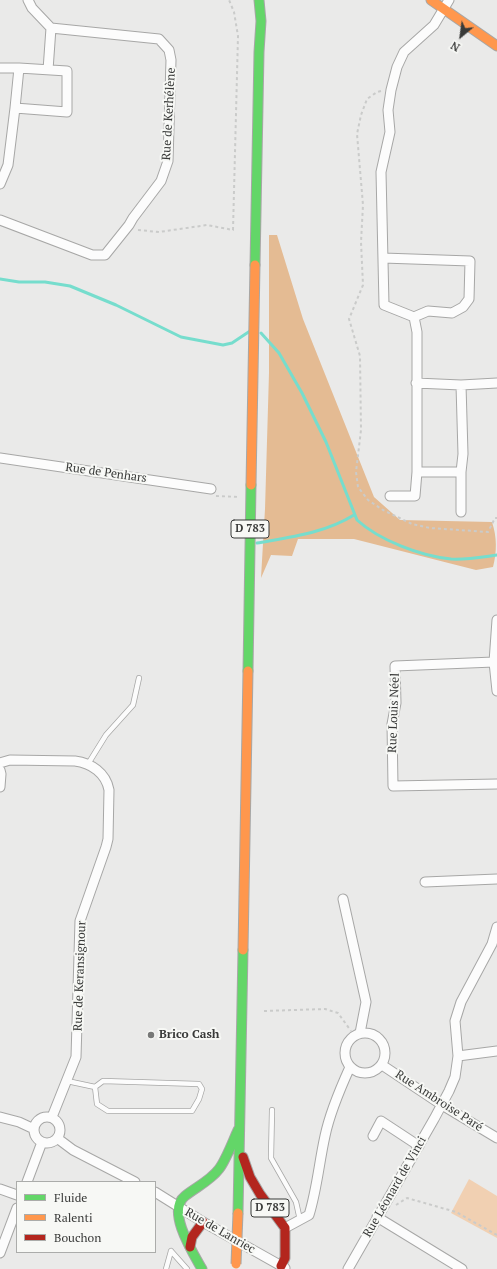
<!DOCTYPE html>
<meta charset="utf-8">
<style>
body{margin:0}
#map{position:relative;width:497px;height:1269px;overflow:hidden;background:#eaeae9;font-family:"PT Serif",serif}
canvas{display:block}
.legend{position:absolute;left:16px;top:1181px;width:140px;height:72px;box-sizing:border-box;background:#f7f8f5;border:1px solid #abacaa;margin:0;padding:5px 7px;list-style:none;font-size:12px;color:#393a39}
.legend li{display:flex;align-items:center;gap:8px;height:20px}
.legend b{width:20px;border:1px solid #abacaa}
.north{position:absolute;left:441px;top:16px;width:40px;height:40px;-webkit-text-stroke:3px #f7f8f5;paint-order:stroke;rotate:209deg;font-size:11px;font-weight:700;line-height:16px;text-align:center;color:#393a39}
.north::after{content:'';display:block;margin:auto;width:14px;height:18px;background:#393a39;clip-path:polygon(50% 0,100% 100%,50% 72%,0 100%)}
</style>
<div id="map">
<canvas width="497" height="1269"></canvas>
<ul class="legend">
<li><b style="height:5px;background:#63d668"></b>Fluide</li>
<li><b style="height:5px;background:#ff974d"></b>Ralenti</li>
<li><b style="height:5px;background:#b3261e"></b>Bouchon</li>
</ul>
<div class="north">N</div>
</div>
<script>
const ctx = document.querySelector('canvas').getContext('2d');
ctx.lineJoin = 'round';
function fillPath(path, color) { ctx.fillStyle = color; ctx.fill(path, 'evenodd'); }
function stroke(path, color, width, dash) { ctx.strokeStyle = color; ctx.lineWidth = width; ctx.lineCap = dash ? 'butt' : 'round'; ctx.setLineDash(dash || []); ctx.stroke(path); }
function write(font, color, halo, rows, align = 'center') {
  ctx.font = font + ' "PT Serif",serif'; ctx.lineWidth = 4; ctx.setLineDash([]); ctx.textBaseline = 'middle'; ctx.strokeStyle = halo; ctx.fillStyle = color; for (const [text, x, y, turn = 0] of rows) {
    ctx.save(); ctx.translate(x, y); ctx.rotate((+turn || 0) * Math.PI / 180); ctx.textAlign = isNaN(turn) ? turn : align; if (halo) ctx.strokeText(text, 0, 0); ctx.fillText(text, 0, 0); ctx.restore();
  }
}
const green = new Path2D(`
 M469 1179 497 1196V1238L451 1213Z`);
const forest = new Path2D(`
 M269 235H277L303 319 374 497 400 520 492 522C497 537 497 552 493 567L476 570 354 539H298L292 556 271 555 261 578 265 509 269 373Z`);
const stream = new Path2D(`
 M0 279 19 282H45L70 286 116 305 181 337 223 345 232 343 250 331
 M261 333 279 353 302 393 326 442 357 520C379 540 420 556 451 559 466 560 482 557 497 555
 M257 543C291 537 325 533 354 515`);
const path = new Path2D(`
 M381 91 377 92 367 99 361 115 357 134 363 205 361 242 363 285 349 319 360 356 361 430 356 472 358 487 368 500 383 510 412 524 430 528 488 532 495 518H497
 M138 230 159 232 207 225 233 230 238 36 234 12 229 0
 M216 496 240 497
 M264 1011 325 1009 338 1013 351 1031
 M396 1205 407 1198 456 1212 497 1235`);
const lane = new Path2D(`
 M88 764 106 735 133 705 139 678
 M67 1081 95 1087
 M103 1081 199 1084 202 1089 199 1099 192 1111H108L97 1104 95 1087Z
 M272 1110 271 1158 296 1202 300 1220
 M171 1251 187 1269
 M166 1269 171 1251`);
const street = new Path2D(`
 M0 68H19
 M19 68 67 71V112L15 108Z
 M48 70 51 28
 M0 184 8 165 15 108
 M0 220 92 255H105L129 225 133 218 161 181 168 161 171 60 169 50 159 39 51 28 32 8 28 0
 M383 258 470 261 469 299 463 307 452 313 428 311 414 317
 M416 383 461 385 497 383
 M0 458 211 489
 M417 472H461
 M390 496H415L417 472V332L414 317 384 305 381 172 390 132 388 110 391 90 397 67 404 52 434 25 449 0
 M461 512V472L463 454 461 385
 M497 620 494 662 497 691
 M494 662 395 666 396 703 392 724 393 786 497 784
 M0 763 10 760 75 761C91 763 106 773 109 790L108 839 106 847 80 921 76 1057 52 1117
 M0 770 1 774 0 787
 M425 882 497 879
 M343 899 366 1002 360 1033
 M345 1053a20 20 0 1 1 40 0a20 20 0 1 1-40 0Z
 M458 1056 497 1051
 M382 1065 442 1105 497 1138
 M34 1130a13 13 0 1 1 26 0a13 13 0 1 1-26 0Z
 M0 1117 19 1122 34 1129
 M373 1136 381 1121 419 1146
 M57 1138 73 1150 135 1182
 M27 1182 42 1142
 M0 1189 17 1195
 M155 1192 203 1222 285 1268
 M377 1217 462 1269
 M285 1228 309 1215C317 1189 319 1163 325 1136 330 1112 340 1089 350 1067
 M0 1253 17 1208
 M348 1269 434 1119 449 1091 455 1077 458 1056 455 1021 461 1002 492 944 497 927`);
const fast = new Path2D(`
 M255 265 259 52 261 21 259 0
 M248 671 251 485
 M238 1213 243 950
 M202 1269C193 1253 166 1211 185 1196 196 1187 210 1181 219 1169 226 1160 233 1141 238 1130`);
const slow = new Path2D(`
 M431 0 497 46
 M251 485 255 265
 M243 950 248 671`);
const jam = new Path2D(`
 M243 1157 250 1177 260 1194 285 1228V1258L281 1266
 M190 1247 192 1237 203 1222`);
const slowBridge = new Path2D(`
 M236 1264 238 1213`);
const markers = [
 [151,1035,4,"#777877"]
];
const shields = [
 [250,529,38],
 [270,1208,38]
];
const shieldNames = [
 ["D 783",250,529],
 ["D 783",270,1208]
];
const streetNames = [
 ["Rue de Kerhélène",169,114,-87],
 ["Rue de Penhars",106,473,8],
 ["Rue Louis Néel",394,713,-88],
 ["Rue de Keransignour",80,976,-88],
 ["Rue Ambroise Paré",439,1101,33],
 ["Rue Léonard de Vinci",395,1187,-60],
 ["Rue de Lanriec",220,1231,30]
];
const poiNames = [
 ["Brico Cash",159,1035]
];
fillPath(green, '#f1d0b2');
fillPath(forest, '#e4bb93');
stroke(stream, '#76ddcd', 3);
stroke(lane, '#a7a7a6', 6);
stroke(street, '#a7a7a6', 11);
stroke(fast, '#a7a7a6', 11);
stroke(slow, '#a7a7a6', 11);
stroke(jam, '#a7a7a6', 11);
stroke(path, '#cacbca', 2, [3, 3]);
stroke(lane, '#fcfcfc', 4.5);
stroke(street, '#fcfcfc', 9);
stroke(fast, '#63d668', 9);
stroke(slow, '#ff974d', 9);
stroke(jam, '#b3261e', 9);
stroke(slowBridge, '#a7a7a6', 11, []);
stroke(slowBridge, '#ff974d', 9);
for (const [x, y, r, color] of markers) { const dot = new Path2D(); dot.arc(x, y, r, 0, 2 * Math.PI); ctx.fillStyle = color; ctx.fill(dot); stroke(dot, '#f7f8f5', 1.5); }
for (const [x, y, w] of shields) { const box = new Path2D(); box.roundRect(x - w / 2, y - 9, w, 18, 3); ctx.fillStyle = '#f7f8f5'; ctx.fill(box); stroke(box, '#393a39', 1); }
write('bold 11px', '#393a39', null, shieldNames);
write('12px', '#393a39', '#f7f8f5', streetNames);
write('bold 12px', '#393a39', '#f7f8f5', poiNames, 'left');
</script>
